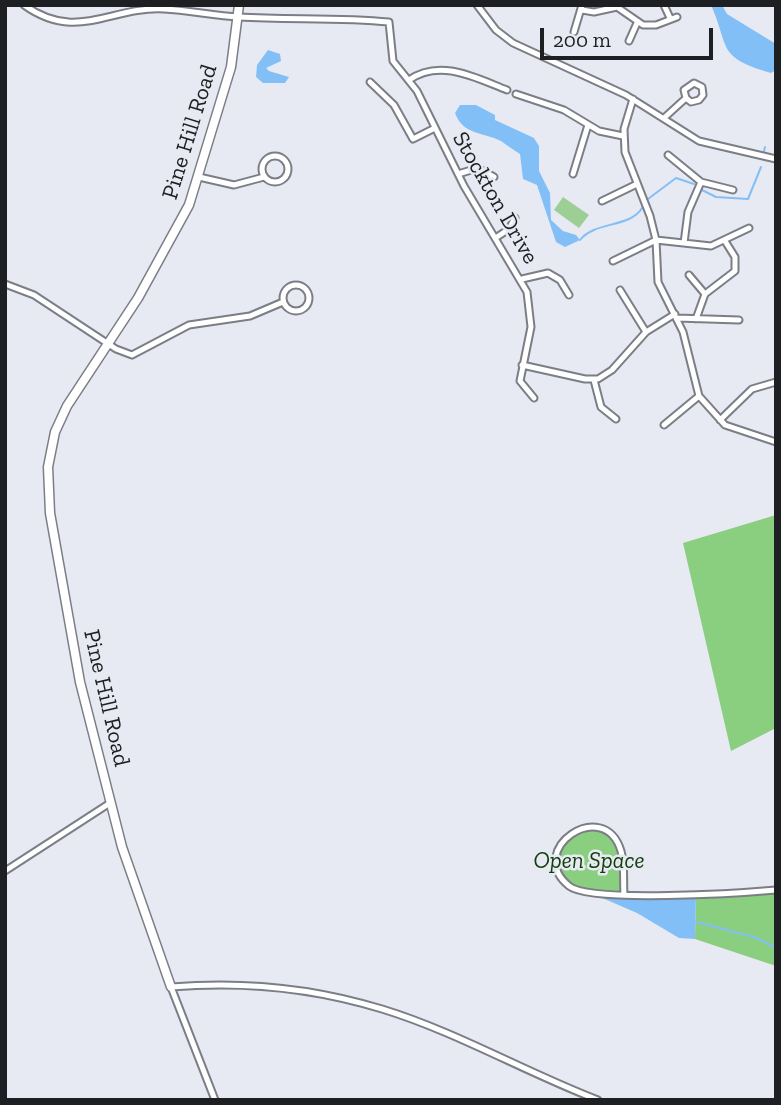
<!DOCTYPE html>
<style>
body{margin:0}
#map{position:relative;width:781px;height:1105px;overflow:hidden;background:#e8eaf3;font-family:"Zilla Slab",serif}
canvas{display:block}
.frame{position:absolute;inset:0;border:7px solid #1e1f22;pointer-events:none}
.scale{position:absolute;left:540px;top:28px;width:173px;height:32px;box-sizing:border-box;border:4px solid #1e1f22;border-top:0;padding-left:9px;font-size:21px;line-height:24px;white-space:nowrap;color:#1e1f22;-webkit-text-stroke:5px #e8eaf3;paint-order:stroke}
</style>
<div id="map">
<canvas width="781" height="1105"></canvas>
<div class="frame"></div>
<div class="scale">200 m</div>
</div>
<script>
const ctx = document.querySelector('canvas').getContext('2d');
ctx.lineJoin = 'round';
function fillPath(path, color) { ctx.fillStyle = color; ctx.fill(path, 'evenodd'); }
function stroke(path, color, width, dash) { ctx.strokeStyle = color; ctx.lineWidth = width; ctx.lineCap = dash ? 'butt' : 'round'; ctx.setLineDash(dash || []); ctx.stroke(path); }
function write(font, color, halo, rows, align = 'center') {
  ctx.font = font + ' "Zilla Slab",serif'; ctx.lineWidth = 5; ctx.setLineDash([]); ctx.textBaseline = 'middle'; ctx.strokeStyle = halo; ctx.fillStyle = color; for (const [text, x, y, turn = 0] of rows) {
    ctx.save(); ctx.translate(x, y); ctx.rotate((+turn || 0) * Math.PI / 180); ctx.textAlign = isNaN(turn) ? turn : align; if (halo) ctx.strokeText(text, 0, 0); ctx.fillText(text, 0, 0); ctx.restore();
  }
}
const green = new Path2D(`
 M563 197 589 215 579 228 554 210Z`);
const forest = new Path2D(`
 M776 515V728L731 751 683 543Z
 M594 828C626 842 621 864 624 894L584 893 562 879 556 858 569 835Z
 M776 890V966L695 939 696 893Z`);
const water = new Path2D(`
 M711 5H722L727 14 776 44V70L771 73C716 57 730 48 711 5Z
 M268 50 280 54 281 61 266 68 269 71 289 77 285 83H263L256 77 257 65Z
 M460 105H476L495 115V120L534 138 539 146V171L550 193 551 220 563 231 576 235 580 240 565 247 556 242 537 185 523 179 520 154C513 150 507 145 501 141 483 132 463 135 455 113Z
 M696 893 695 939 679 938 637 913 593 894Z`);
const stream = new Path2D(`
 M764 151 765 147
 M702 190 716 197 748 199 761 167
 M648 199 676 178 694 184
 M580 240C595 221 630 228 642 208
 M693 921 757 938 776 948`);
const street = new Path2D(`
 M24 5C77 43 111 6 164 9 189 10 214 16 239 17 289 20 339 17 389 22L393 61 417 91 464 186 527 292 531 327 520 381 534 398
 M477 5 496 30 513 43 626 95 699 141 776 159
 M664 5 670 18
 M582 10 594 12 617 7 643 25H656L677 17
 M574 32 582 5
 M629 41 637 23
 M409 80C440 58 476 78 507 90
 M370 82 394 105 413 139 435 128
 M516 94 564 110 599 131 623 136
 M633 99 624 129 625 152 650 216 656 240 658 282 683 332 699 396 725 425 776 442
 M664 118 686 98 691 102 699 100 703 95 702 87 694 83 684 90 686 98
 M668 155 701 182 733 190
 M262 169a13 13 0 1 1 26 0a13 13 0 1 1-26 0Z
 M458 174 478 168 494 177
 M573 174 588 125
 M199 177 234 185 264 177
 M602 201 637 184
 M497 237 509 229 515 218
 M684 243 688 212 701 182
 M613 261 656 240 711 246 749 228
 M689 275 705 294
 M522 279 548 273 560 280 569 295
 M5 284 34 295 116 349 132 355 189 325 250 316 283 302
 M283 298a13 13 0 1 1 26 0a13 13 0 1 1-26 0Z
 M620 290 646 332
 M677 318 739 320
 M696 319 705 294 735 271V257L725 241
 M522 365 585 379H598L612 370 646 332 675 314
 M594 380 601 407 616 419
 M720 420 752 389 776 382
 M664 425 699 396
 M5 871 110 803
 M624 894C623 881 625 865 621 851 604 795 524 850 569 886 590 903 742 893 776 890
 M215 1100 171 987C242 981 314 988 382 1009 457 1032 525 1072 598 1100`);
const secondary = new Path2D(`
 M171 987 122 847 80 682 50 513 48 467 55 432 67 406 138 298 189 205 231 67 239 5`);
const streetNames = [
 ["Pine Hill Road",190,132,-73],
 ["Stockton Drive",495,198,60],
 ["Pine Hill Road",106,698,77]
];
const parkNames = [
 ["Open Space",589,861]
];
fillPath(green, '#9cce95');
fillPath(forest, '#8ace80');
fillPath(water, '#83bff7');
stroke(stream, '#83bff7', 2);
stroke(street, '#7c7e86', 9);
stroke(secondary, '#7c7e86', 11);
stroke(street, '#fff', 5);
stroke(secondary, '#fff', 8);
write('23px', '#1e1f22', '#e8eaf3', streetNames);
write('italic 23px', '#113f0b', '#e8eaf3', parkNames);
</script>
